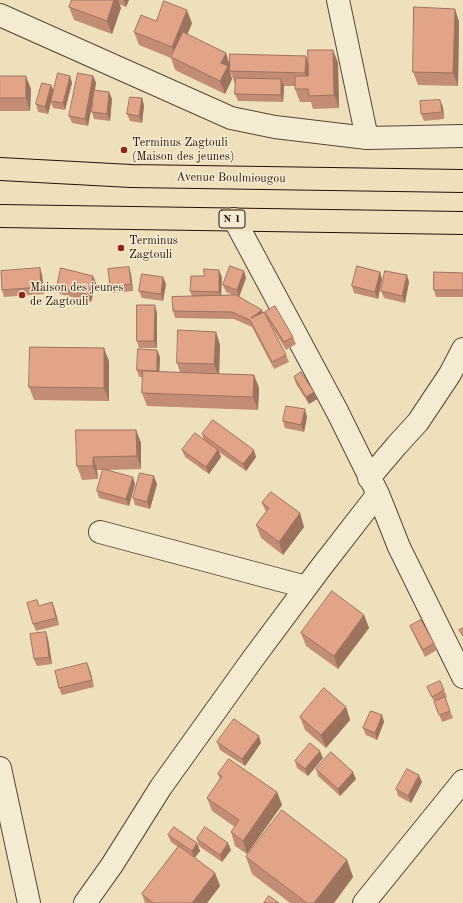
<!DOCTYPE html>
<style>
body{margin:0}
canvas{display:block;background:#efe0bc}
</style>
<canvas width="463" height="903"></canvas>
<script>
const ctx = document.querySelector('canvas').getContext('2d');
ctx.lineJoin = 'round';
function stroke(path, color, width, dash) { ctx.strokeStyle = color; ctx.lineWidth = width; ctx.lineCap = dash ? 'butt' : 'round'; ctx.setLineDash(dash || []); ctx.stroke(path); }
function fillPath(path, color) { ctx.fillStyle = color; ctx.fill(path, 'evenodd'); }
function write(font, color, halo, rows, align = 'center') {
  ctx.font = font + ' "Old Standard TT",serif'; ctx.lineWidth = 3; ctx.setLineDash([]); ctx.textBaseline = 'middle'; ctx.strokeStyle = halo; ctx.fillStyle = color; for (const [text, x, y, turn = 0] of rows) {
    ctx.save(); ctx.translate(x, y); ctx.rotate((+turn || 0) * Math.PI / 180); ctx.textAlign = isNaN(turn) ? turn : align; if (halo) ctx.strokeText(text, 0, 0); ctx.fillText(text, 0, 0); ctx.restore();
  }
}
const minor = new Path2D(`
 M338 0 367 138
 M0 15 231 118 275 127 367 138 463 136
 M234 219 337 411 378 494 399 547 463 677
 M369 478 397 445 418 422 450 374 463 349
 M100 532 306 587
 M0 768 29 903
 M85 903 112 865 161 787 252 660 319 570 378 494
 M364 903 463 781`);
const highway = new Path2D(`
 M0 169 131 176 463 181
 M0 216 463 223`);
const wall = new Path2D(`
 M72 0H129L126 7 119 4 121 8 112 34 74 20 69 7Z
 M455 9 459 22 458 86 418 85 413 72Z
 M156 21 192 23 187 35 226 53 230 66 308 62 333 50 338 63 339 108 313 109 311 102H300L295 89V86H284L283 102 238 101 235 94 236 84H235L230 71V66L229 69 232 79 225 94 175 70 171 58 139 45 134 32Z
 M0 76 31 89 30 111H0Z
 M70 76 72 83 65 110 53 108 51 102 48 114 38 112 36 104 51 85 53 90Z
 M93 76 96 83 95 90 109 92 112 99 110 121 94 119 92 112 94 94 88 126 72 123 69 116Z
 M142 98 144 106 142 123 130 121 127 114Z
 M443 107 444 119 424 121 421 114Z
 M40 268 42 275 44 294 4 297 2 290Z
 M244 271 246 278 239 297 263 313 286 355 289 362 274 369 252 327 234 319 175 318 173 311 192 296 190 291 222 277 221 295H233L226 292 223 285Z
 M380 272 382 279 378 299 354 293 352 286Z
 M463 273V297H436L434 290Z
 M131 274 133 291 113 293 110 286Z
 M409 282 405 303 384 298 381 291Z
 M96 283 91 302 60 294 57 287Z
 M166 284 163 301 142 298 139 291Z
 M265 312 293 337 296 344 286 350 268 320Z
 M157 313V348H139L137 341Z
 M216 332 220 345 219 374 254 375 259 388 258 410 147 406 142 393 143 377H139L137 370 157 350 160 357 159 372H180L177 363Z
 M109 361V401L34 400 29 387Z
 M294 377 317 399 309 404 296 384Z
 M307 417 304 432 285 428 283 421Z
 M136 430 141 443V469L106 470 135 484 129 506 99 498 97 491 103 470H97L98 479 82 480 77 466Z
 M202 434 256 457 246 471 219 452 221 457 209 474 185 457 182 450 204 440Z
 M157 484 150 509 135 505 133 498Z
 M262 503 300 513 304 527 283 555 261 538 256 525 266 512Z
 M39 606 55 610 59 625 36 631 33 624Z
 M364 615 369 628 338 669 306 646 301 633Z
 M410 626 434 643 437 650 425 657 413 633Z
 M48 639 52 664 37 666 34 659Z
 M90 670 94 687 62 695 59 688Z
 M427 687 444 690 447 697 445 698 453 718 442 722 435 703 430 694Z
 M346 707 350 720 326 748 305 730 300 717Z
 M382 715 384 722 377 740 366 735 363 728Z
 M217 742 261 743 245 766 220 750Z
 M323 758 308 776 297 768 295 761Z
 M316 769 356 779 340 796 318 776Z
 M218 774 277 792 282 805 247 854 235 846 231 832 235 827 212 811 207 798 220 779Z
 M422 782 411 803 398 796 396 789Z
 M168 835 197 843 200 851 195 858 215 873 220 886 207 903H145L142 894 178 847 171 842Z
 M197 839 231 850 222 862 199 846Z
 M246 857 347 860 353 877 334 903H290L252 874Z`);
const shadedWall = new Path2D(`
 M114 0H118L121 8 112 34 107 21Z
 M124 0H129L126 7Z
 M455 9 459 22 458 86 453 73Z
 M187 10 192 23 177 60 172 47Z
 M333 50 338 63 339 108 334 95Z
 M226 53 230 66 229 69 232 79 225 94 220 81 221 63Z
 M306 56 310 69V86L305 73Z
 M26 76 31 89 30 111 26 98Z
 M70 76 72 83 65 110 63 103Z
 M93 76 96 83 88 126 85 119Z
 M281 79 284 86 283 102 281 95Z
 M51 85 54 92 51 101V102L48 114 45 107Z
 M109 92 112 99 110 121 107 114Z
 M142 98 144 106 142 123 139 116Z
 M440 100 443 107 444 119 442 112Z
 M129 267 131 274 133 291 131 284Z
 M40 268 42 275 44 294 41 287Z
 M219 270 222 277 221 299 219 292Z
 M244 271 246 278 239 297 237 290Z
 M380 272 382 279 378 299 375 292Z
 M407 275 409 282 405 303 402 296Z
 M93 276 96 283 91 302 89 295Z
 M163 277 166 284 163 301 161 294Z
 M155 305 157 313V348L154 341Z
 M262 310 264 317 251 318Z
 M216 332 220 345 219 378 214 364Z
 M104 348 109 361V401L104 388Z
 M157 350 160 357 159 378 157 371Z
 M254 375 259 388 258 410 253 397Z
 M314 392 317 399 309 404 306 397Z
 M305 409 307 417 304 432 301 425Z
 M136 430 141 443V469L137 456Z
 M218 450 221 457 209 474 206 467Z
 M254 450 256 457 246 471 243 464Z
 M93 457 97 470 98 479 93 466Z
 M154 476 157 484 150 509 147 502Z
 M133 477 135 484 129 506 126 499Z
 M300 513 304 527 283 555 279 542Z
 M52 602 55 610 59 625 56 618Z
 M364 615 369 628 338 669 334 656Z
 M46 632 48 639 52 664 49 657Z
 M87 663 90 670 94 687 92 680Z
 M346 707 350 720 326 748 321 735Z
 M382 715 384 722 377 740 375 733Z
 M259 736 261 743 245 766 242 759Z
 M320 751 323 758 308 776 305 769Z
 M353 772 356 779 340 796 338 789Z
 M419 775 422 782 411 803 408 796Z
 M277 792 282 805 247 854 243 841Z
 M197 843 200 851 194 858 192 851Z
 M228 843 231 850 222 862 220 855Z
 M347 860 353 877 334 903H314Z
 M215 873 220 886 207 903H192Z`);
const building = new Path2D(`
 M72 0H114L107 21 69 7Z
 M164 1 187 10 172 47 134 32 141 15 156 21Z
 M414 7 455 9 453 73 413 72Z
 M183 32 226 53 221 63 228 66 220 81 171 57Z
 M308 50H333L334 95 309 96 308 89H295V76H308Z
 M230 54 306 56 305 73 230 71Z
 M58 73 70 76 63 103 51 101Z
 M78 73 93 76 85 119 69 116Z
 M0 76H26V98H0Z
 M236 78 281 79V95L235 94Z
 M42 83 51 85 45 107 36 104Z
 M94 90 109 92 107 114 92 112Z
 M130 97 142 98 139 116 127 114Z
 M440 100 442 112 421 114 420 101Z
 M230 266 244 271 237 290 223 285Z
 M357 266 380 272 375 292 352 286Z
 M129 267 131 284 110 286 108 269Z
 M40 268 41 287 2 290 1 271Z
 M61 268 93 276 89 295 57 287Z
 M204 269 219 270V292L190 291 191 276H204Z
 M385 271 407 275 402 296 381 291Z
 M434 272 463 273V290H434Z
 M142 274 163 277 161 294 139 291Z
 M236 295 262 310 251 318 264 312 286 355 272 362 250 320 232 312 173 311 172 297Z
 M137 305H155L154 341H137Z
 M275 306 293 337 284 342 265 312Z
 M178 330 216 332 214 364 177 363Z
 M30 347 104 348V388L29 387Z
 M138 349 157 350V371L137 370Z
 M143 371 254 375 253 397 142 393Z
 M301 372 314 392 306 397 294 377Z
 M286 406 305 409 301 425 283 421Z
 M213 420 254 450 243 464 202 434Z
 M76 430H136L137 456 93 457V466H77Z
 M195 433 218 450 206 467 182 450Z
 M103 469 133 477 126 499 97 491Z
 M140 473 154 476 147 502 133 498Z
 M271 492 300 513 279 542 256 525 269 508 262 503Z
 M332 591 364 615 334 656 301 633Z
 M37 600 39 606 52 602 56 618 33 624 27 603Z
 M421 620 434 643 423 650 410 626Z
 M463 628V636L459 630Z
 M46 632 49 657 34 659 30 634Z
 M87 663 92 680 59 688 55 671Z
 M440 681 444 690 432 697 427 687Z
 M324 688 346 707 321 735 300 717Z
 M445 697 450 711 439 715 434 702Z
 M371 711 382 715 375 733 363 728Z
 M234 719 259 736 242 759 217 742Z
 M310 743 320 751 305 769 295 761Z
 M331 752 353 772 338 789 316 769Z
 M229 759 277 792 243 841 231 832 239 820 207 798 222 776 218 774Z
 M407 769 419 775 408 796 396 789Z
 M282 810 347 860 314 903H307L246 857Z
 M174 827 197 843 192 851 168 835Z
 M205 827 228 843 220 855 197 839Z
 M179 846 215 873 192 903H153L142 894Z
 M269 896 279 903H264Z`);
const markers = [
 [124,150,4,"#8f2418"],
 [121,248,4,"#8f2418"],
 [22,295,4,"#8f2418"]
];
const shields = [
 [232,219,26]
];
const shieldNames = [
 ["N 1",232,219]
];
const poiNames = [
 ["Terminus Zagtouli",132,143],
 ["(Maison des jeunes)",132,157],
 ["Terminus",129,241],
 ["Zagtouli",129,255],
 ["Maison des jeunes",30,288],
 ["de Zagtouli",30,302]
];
const streetNames = [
 ["Avenue Boulmiougou",231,178,1]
];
stroke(minor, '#584634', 24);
stroke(highway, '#261206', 24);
stroke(minor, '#f5ebd3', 22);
stroke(highway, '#efe0bc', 22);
fillPath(wall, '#c28d74');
fillPath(shadedWall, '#9e735e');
fillPath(building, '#e1a487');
stroke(building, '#9e735e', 1);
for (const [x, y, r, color] of markers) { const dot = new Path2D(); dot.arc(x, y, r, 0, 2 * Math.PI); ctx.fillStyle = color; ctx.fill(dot); stroke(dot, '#f5ebd3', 1.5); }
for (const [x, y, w] of shields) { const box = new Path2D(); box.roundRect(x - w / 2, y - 9, w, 18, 3); ctx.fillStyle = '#f5ebd3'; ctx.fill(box); stroke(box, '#261206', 1); }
write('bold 11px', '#261206', null, shieldNames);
write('12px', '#261206', '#f5ebd3', poiNames, 'left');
write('12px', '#261206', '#f5ebd3', streetNames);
</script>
